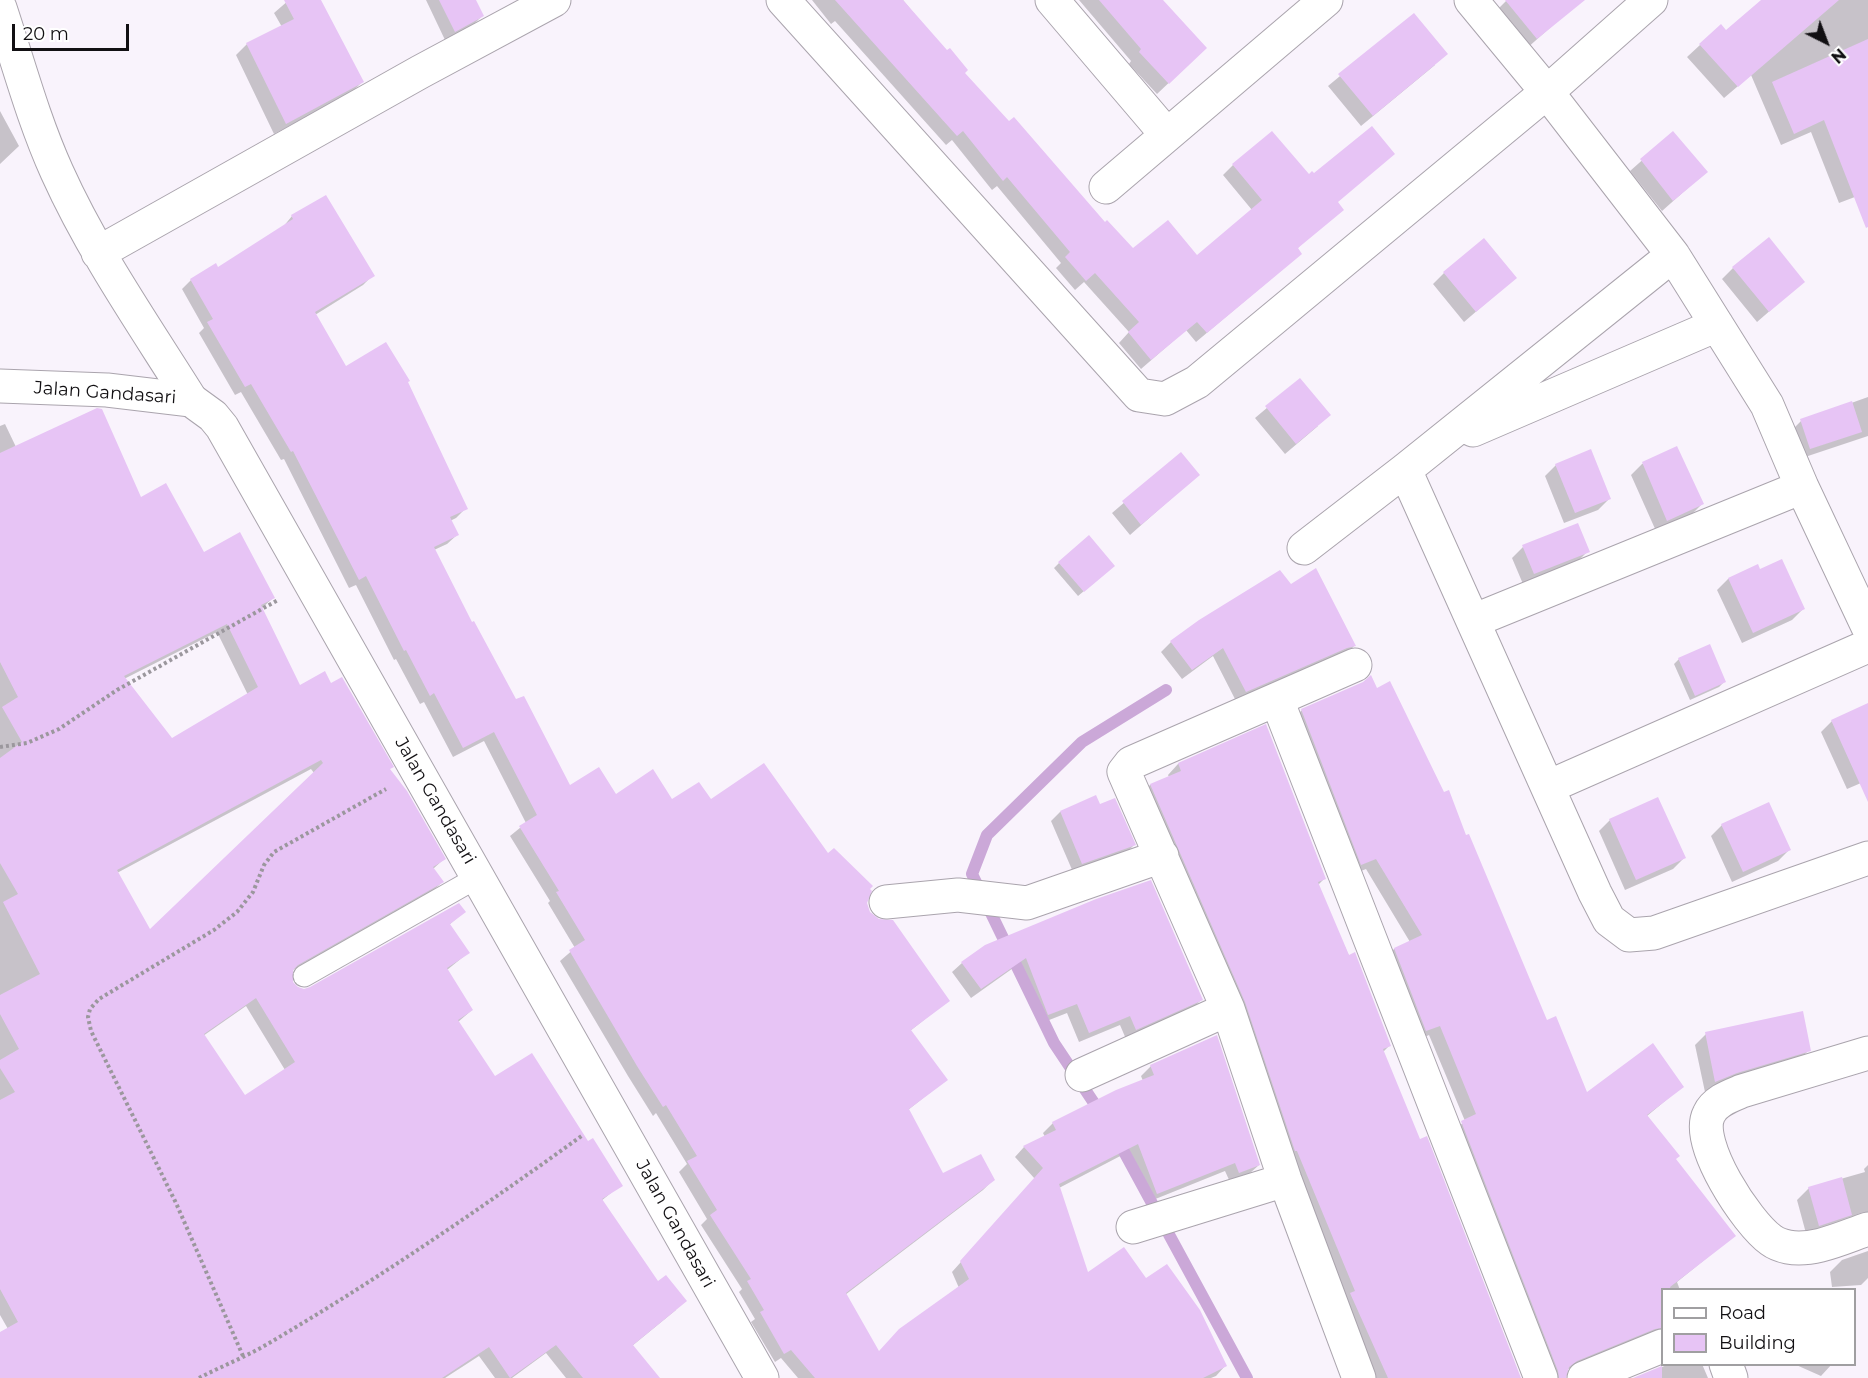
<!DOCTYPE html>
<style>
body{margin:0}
#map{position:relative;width:1868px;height:1378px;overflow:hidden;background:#f9f3fc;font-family:Montserrat,sans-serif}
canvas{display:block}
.legend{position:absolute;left:1661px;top:1288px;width:195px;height:78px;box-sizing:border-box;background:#fff;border:2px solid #a09fa1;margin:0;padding:8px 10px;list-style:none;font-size:18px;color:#121013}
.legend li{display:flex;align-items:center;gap:12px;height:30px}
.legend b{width:30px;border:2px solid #a09fa1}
.north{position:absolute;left:1796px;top:12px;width:60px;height:60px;-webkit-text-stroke:4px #fff;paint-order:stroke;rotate:138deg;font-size:16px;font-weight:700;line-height:24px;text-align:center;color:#121013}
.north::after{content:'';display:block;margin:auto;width:21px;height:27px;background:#121013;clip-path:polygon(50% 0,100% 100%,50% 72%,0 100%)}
.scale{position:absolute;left:12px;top:24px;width:117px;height:27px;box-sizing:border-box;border:3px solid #121013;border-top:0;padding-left:8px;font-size:18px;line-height:21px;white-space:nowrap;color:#121013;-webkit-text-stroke:4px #fff;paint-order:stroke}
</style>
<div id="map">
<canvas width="1868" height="1378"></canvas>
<ul class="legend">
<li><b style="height:8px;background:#fff"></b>Road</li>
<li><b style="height:16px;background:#e7c4f5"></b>Building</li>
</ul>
<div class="north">N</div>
<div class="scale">20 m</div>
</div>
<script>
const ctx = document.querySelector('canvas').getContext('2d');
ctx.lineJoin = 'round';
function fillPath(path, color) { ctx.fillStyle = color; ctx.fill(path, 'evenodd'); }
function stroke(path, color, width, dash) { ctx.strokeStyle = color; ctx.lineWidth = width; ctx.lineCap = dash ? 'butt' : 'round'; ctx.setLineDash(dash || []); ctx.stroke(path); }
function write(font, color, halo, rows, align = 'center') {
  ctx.font = font + ' Montserrat,sans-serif'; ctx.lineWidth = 5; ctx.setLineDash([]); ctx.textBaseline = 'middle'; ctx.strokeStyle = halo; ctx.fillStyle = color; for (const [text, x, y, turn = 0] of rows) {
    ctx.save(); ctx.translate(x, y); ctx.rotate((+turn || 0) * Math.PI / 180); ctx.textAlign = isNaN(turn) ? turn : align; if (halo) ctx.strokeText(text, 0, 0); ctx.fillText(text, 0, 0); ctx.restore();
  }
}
const shadow = new Path2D(`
 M289 0H319L362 82 351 93 274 134 236 55 247 44 282 27 274 13Z
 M426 0H474L482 16 473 25 445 40Z
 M812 0H903L963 73 1105 224 1133 250 1196 257 1252 210 1223 175 1233 165 1309 176 1336 203 1297 249 1290 263 1196 342 1186 330 1141 369 1119 343 1129 332 1084 282 1075 290 1056 268 1061 263 997 186 992 190 952 140 946 145 835 21 831 24Z
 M1079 0H1158L1194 59 1157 94 1129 64 1131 61Z
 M1507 0H1560L1569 11 1526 49 1495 12Z
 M1763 0H1868V192L1839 203 1811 132 1781 145 1751 75 1724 98 1687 57 1700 45 1726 32Z
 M1414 15 1435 65 1361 126 1328 86Z
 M0 111 19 146 0 164Z
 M1673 133 1706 172 1662 211 1630 171Z
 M325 197 373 275 363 285 315 315 345 368 406 382 466 508 456 518 450 521 457 535 447 544 434 550 471 624 516 701 569 787 616 796 710 802 828 855 866 903 869 913 948 1001 910 1031 946 1080 908 1110 942 1175 993 1180 983 1190 845 1295 879 1353 959 1288 952 1272 1035 1179 1015 1157 1024 1147 1045 1137 1043 1133 1053 1123 1143 1081 1141 1076 1151 1066 1259 1165 1249 1174 1230 1182 1225 1171 1148 1202 1128 1152 1059 1188 1087 1275 1146 1280 1225 1366 1216 1376 1211 1378H798L781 1358 775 1362 751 1322 755 1319 739 1292 742 1289 701 1225 707 1219 679 1172 687 1164 656 1113 653 1116 628 1076 560 961 575 948 548 903 550 901 510 836 526 823 484 741 453 757 424 702 420 704 396 659 394 660 356 585 349 588 284 459 281 460 241 392 235 395 199 333 204 328 182 289 191 280 217 269 283 227 292 216Z
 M1733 268 1803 282 1757 322 1722 279Z
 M1444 273 1515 278 1464 322 1433 284Z
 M1300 380 1318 426 1285 454 1255 418Z
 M1868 397V436L1799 459 1790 432 1801 421Z
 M5 424 16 447 140 499 203 554 273 598 261 609 300 687 389 770 444 859 433 869 442 882 433 891 291 971 292 984 303 990 311 988 464 912 449 925 468 953 447 970 472 1010 458 1022 495 1078 587 1143 621 1185 601 1201 676 1310 632 1346 658 1378H566L546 1353 512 1378H495L479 1356 445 1378H0V1334L8 1329 0 1315V426ZM217 632 248 695 171 740 124 679ZM311 769 314 773 149 932 117 873ZM246 1006 285 1070 245 1097 203 1036Z
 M1676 448 1702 504 1691 515 1656 531 1631 475 1642 464Z
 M1181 454 1198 475 1130 535 1112 513Z
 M1556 465 1609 499 1598 510 1564 523 1545 476Z
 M1523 547 1588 551 1577 562 1523 584 1512 558Z
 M1059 563 1108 571 1078 596 1054 568Z
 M1757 566 1759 571 1803 609 1792 620 1742 643 1717 590 1728 579Z
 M1291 586 1354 646 1345 656 1236 701 1213 656 1182 679 1161 652 1171 642Z
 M1679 659 1724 682 1719 687 1690 700 1674 664Z
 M1363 683 1465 837 1547 1022 1587 1094 1682 1087 1647 1116 1675 1159 1734 1236 1677 1282 1680 1290H1662V1341L1644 1338 1566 1370 1564 1378H1547L1451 1133 1465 1121 1429 1035 1416 1041 1384 960 1394 949 1410 942 1366 869 1351 875 1291 721 1302 710Z
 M1868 710V780L1847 789 1821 732 1832 721Z
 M1266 726 1325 878 1317 886 1390 1045 1383 1052 1519 1378H1374L1140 795 1150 785 1169 777 1168 775 1178 764Z
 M1099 806 1134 845 1125 854 1073 872 1051 821 1060 812Z
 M1610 820 1684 858 1673 869 1625 890 1599 831Z
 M1722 825 1789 850 1778 861 1732 882 1711 836Z
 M986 946 1202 999 1192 1009 1126 1039 1120 1025 1079 1042 1067 1013 1039 1024 1016 966 971 998 952 972 962 963Z
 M1706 1034 1809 1050 1798 1061 1724 1084 1705 1092 1695 1045Z
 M1868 1165V1226L1807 1237 1797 1200 1809 1188 1865 1172 1864 1169Z
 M1868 1251V1278L1861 1285 1832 1287 1830 1272 1842 1260Z
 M1669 1364H1702L1708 1378H1637Z
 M1794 1364H1832L1821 1376Z`);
const stream = new Path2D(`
 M1102 1115 1054 1043 972 874 987 835 1082 742 1166 690
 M1116 1137 1247 1378`);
const building = new Path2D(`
 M284 0H321L364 82 286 124 246 43 294 19Z
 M439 0H476L484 16 455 32Z
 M835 0H903L947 50 950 48 968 70 965 73 1009 121 1014 117 1105 222 1107 220 1133 248 1168 220 1197 255 1262 200 1232 164 1272 131 1309 174 1312 171 1314 173 1372 126 1395 154 1338 202 1344 210 1298 248 1302 254 1207 333 1197 322 1151 360 1128 332 1139 322 1095 273 1086 281 1065 257 1070 252 1007 177 1003 181 963 131 957 136Z
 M1099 0H1163L1207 48 1169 84 1139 52 1141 49Z
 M1505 0H1585L1537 39Z
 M1761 0H1839L1738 87 1699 44 1721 24 1726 30Z
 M1414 13 1448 54 1373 116 1338 74Z
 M1868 39V227L1866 228 1824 120 1794 134 1772 82Z
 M1673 131 1708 172 1673 201 1640 159Z
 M326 195 375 276 315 312 346 366 386 342 410 381 408 382 468 509 450 517 459 535 434 547 472 622 474 621 516 699 524 696 570 785 599 767 616 794 653 769 672 799 699 782 711 799 764 763 828 853 834 848 873 886 870 889 872 891 867 903 870 912 879 919 893 920 950 1001 911 1030 948 1080 909 1109 943 1173 981 1154 995 1180 846 1293 879 1351 899 1329 969 1279 960 1261 1043 1168 1023 1146 1056 1130 1052 1122 1116 1090 1154 1075 1150 1065 1217 1035 1260 1165 1239 1173 1235 1163 1157 1194 1138 1144 1059 1184 1088 1272 1124 1247 1146 1278 1167 1264 1200 1310 1227 1366 1203 1378H815L791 1350 784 1354 760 1312 764 1310 747 1281 751 1279 710 1215 717 1210 687 1161 697 1156 666 1105 663 1107 637 1066 569 950 585 940 556 892 559 891 519 826 537 815 494 732 463 748 434 693 430 696 406 650 404 651 366 576 359 580 293 451 291 452 251 384 245 387 207 322 213 319 190 279 216 263 218 267 293 219 291 215Z
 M1769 237 1805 282 1769 312 1732 267Z
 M1484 238 1517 278 1476 312 1443 272Z
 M1300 378 1331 415 1296 444 1265 406Z
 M1852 401 1862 432 1810 449 1800 419Z
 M97 408 102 409 141 497 166 483 204 552 240 532 275 598 261 605 300 685 325 671 331 683 342 677 394 767 390 769 407 791 446 859 433 867 444 882 298 965 293 970V982L298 987 304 989 310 987 459 903 466 912 450 924 470 953 447 968 473 1010 458 1020 495 1076 532 1053 588 1141 593 1138 623 1186 602 1199 658 1281 666 1275 687 1301 633 1345 660 1378H583L556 1345 510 1378 489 1347 442 1378H0V1332L18 1322 0 1289V1100L15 1092 0 1068V1060L19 1049 0 1014V995L40 974 3 902 18 894 0 863V758L22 742 2 707 18 697 0 662V453ZM227 624 258 687 172 738 124 676ZM321 760 323 763 150 929 117 870ZM256 998 295 1062 245 1095 204 1034Z
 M1677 446 1704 504 1667 521 1642 462Z
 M1591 449 1611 499 1575 513 1555 464Z
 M1181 452 1200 475 1141 525 1122 501Z
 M1578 523 1590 552 1534 574 1522 545Z
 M1089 535 1115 566 1084 592 1058 562Z
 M1782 559 1805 609 1753 633 1728 578 1758 564 1760 569Z
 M1316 568 1356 646 1347 648 1246 692 1223 648 1192 670 1170 641 1199 620 1280 570 1291 584Z
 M1710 644 1726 682 1695 696 1678 658Z
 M1371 675 1377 688 1390 681 1444 792 1449 790 1466 835 1469 834 1547 1020 1556 1016 1587 1092 1653 1043 1684 1087 1647 1115 1680 1156 1676 1159 1736 1236 1670 1287 1671 1290H1662V1328L1655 1329 1577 1361 1569 1367 1566 1378H1559L1558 1371 1461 1121 1476 1114 1440 1026 1426 1031 1394 948 1422 935 1376 859 1361 865 1301 709 1363 682Z
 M1868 703V802L1831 720Z
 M1266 724 1326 879 1318 882 1349 955 1355 952 1391 1046 1383 1049 1420 1139 1427 1136 1521 1378H1388L1350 1293 1355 1291 1297 1151H1295L1245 1002 1150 784 1181 771 1178 763Z
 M1096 795 1100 804 1115 798 1136 845 1082 864 1060 811Z
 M1658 797 1686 858 1636 880 1609 819Z
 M1769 802 1791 850 1743 872 1721 824Z
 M1151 880 1203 1000 1136 1030 1130 1016 1089 1033 1077 1004 1048 1015 1026 958 981 989 961 962 985 945 1096 899Z
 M1803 1011 1811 1051 1737 1073 1715 1082 1705 1032Z
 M1842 1177 1852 1215 1819 1226 1808 1187Z
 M1662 1366V1378H1633Z`);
const path = new Path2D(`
 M0 747 27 743 59 729 117 690 278 600
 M243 1356 176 1203 91 1031 88 1017 90 1009 99 999 214 930 237 912 253 892 264 865 274 852 386 789
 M199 1378C220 1367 243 1358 264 1346 374 1282 480 1209 583 1135`);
const service = new Path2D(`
 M304 976 478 877`);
const minor = new Path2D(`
 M783 0 1139 395 1165 399 1197 382 1547 92 1651 0
 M1052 0 1167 135
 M1471 0 1547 92 1673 255 1767 405 1802 487 1868 627
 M0 8C18 62 33 119 57 172 93 252 144 325 191 400
 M1106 187 1326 0
 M98 253 420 72 554 0
 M1473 430 1717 325
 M1405 470 1595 893 1609 920 1629 935 1654 933 1868 858
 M1304 548 1405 470 1673 255
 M1473 621 1802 487
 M1355 665 1131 763 1124 772 1228 1009 1285 1180 1359 1378
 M1277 700 1541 1378
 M1548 787 1868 646
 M886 902 958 895 1027 903 1162 856
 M1868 1053 1742 1091C1730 1096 1715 1101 1709 1114 1694 1143 1747 1223 1771 1240 1775 1243 1783 1246 1788 1247 1814 1252 1844 1237 1868 1229
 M1082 1075 1228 1009
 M1133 1227 1285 1180
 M1726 1364 1731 1378
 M1584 1378 1662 1346`);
const tertiary = new Path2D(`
 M0 386 107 390 191 400 213 416 222 427 762 1378`);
const streetNames = [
 ["Jalan Gandasari",105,393,4],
 ["Jalan Gandasari",435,801,60],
 ["Jalan Gandasari",675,1224,61]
];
fillPath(shadow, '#0003');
stroke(stream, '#cba8d8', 12);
fillPath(building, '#e7c4f5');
stroke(service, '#aaa4ad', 23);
stroke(minor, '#aaa4ad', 35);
stroke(tertiary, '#aaa4ad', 35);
stroke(path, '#9b979d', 4, [3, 3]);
stroke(service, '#fff', 21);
stroke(minor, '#fff', 33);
stroke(tertiary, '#fff', 33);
write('18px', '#121013', '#fff', streetNames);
</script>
